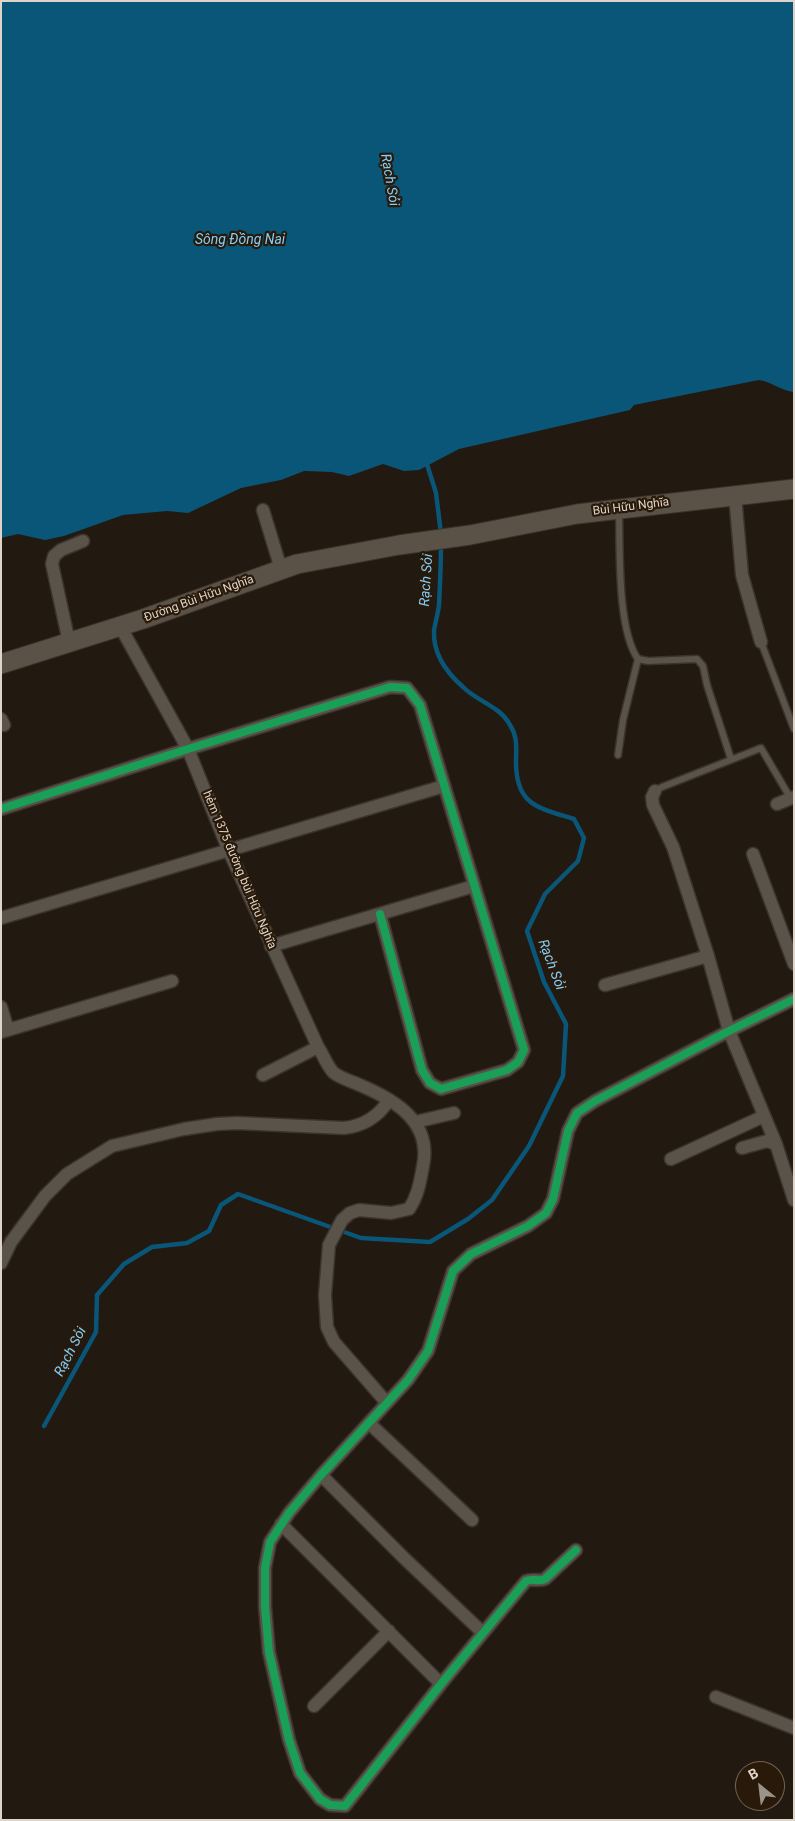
<!DOCTYPE html>
<meta charset="utf-8">
<style>
body{margin:0}
#map{position:relative;width:795px;height:1821px;overflow:hidden;background:#221910;font-family:Roboto,sans-serif}
canvas{display:block}
.frame{position:absolute;inset:0;border:2px solid #ded4c9;pointer-events:none}
.north{position:absolute;left:735px;top:1761px;width:50px;height:50px;box-sizing:border-box;background:#291909;border:1px solid #716456;border-radius:50%;rotate:331deg;font-size:14px;font-weight:700;line-height:20px;text-align:center;color:#ded4c9}
.north::after{content:'';display:block;margin:auto;width:18px;height:22px;background:#9c9388;clip-path:polygon(50% 0,100% 100%,50% 72%,0 100%)}
</style>
<div id="map">
<canvas width="795" height="1821"></canvas>
<div class="frame"></div>
<div class="north">B</div>
</div>
<script>
const ctx = document.querySelector('canvas').getContext('2d');
ctx.lineJoin = 'round';
function fillPath(path, color) { ctx.fillStyle = color; ctx.fill(path, 'evenodd'); }
function stroke(path, color, width, dash) { ctx.strokeStyle = color; ctx.lineWidth = width; ctx.lineCap = dash ? 'butt' : 'round'; ctx.setLineDash(dash || []); ctx.stroke(path); }
function write(font, color, halo, rows, align = 'center') {
  ctx.font = font + ' Roboto,sans-serif'; ctx.lineWidth = 4.5; ctx.setLineDash([]); ctx.textBaseline = 'middle'; ctx.strokeStyle = halo; ctx.fillStyle = color; for (const [text, x, y, turn = 0] of rows) {
    ctx.save(); ctx.translate(x, y); ctx.rotate((+turn || 0) * Math.PI / 180); ctx.textAlign = isNaN(turn) ? turn : align; if (halo) ctx.strokeText(text, 0, 0); ctx.fillText(text, 0, 0); ctx.restore();
  }
}
const water = new Path2D(`
 M1 1H794V392C782 391 772 382 759 380L634 405 630 410 459 449 419 470 404 471 383 464 349 476 332 472 304 471 281 480 241 488 188 513 167 511 123 515 64 536 45 540 18 534 1 538Z`);
const stream = new Path2D(`
 M426 461 436 493 441 534
 M44 1426 96 1332 97 1295 124 1264 152 1247 187 1243 209 1231 221 1205 238 1194 361 1238 430 1242 468 1219 492 1200 529 1146 563 1076 566 1024 544 982 527 931 545 894 578 861 584 838 574 819C539 808 516 806 516 762 516 748 518 737 510 725 500 706 478 702 463 687 447 673 433 654 434 631 435 623 438 614 439 605 440 585 441 564 441 544`);
const service = new Path2D(`
 M619 510C620 547 617 630 638 659L648 661 697 659 703 666 707 685 731 759
 M761 642 794 729
 M618 755 623 720 638 659
 M655 791 662 787 761 748 791 799`);
const minor = new Path2D(`
 M735 495 742 575 761 642
 M263 510 281 569
 M120 626 188 749 229 851 318 1047C323 1054 328 1068 334 1073 342 1079 354 1082 362 1086 397 1101 432 1123 423 1166 420 1182 418 1196 409 1209L391 1213 359 1210 350 1213 342 1220 329 1245 325 1295 327 1327 334 1342 387 1403
 M69 642 52 564 54 556 61 550 83 541
 M1 719 4 725
 M655 791 652 797 653 805 673 847 708 956 729 1031 776 1144 794 1200
 M777 804 794 797
 M1 809 188 749 390 687 407 688 420 705 524 1050 518 1062 507 1070 441 1089 430 1083 422 1070 380 914
 M753 854 794 964
 M1 918 444 786
 M271 946 474 886
 M605 985 708 956
 M1 1007 8 1030
 M1 1032 172 981
 M263 1075 318 1047
 M415 1122 454 1113
 M742 1148 767 1141 776 1144
 M671 1159 764 1116
 M1 1263 11 1242 45 1196 67 1174 112 1146 184 1129 217 1124 237 1123 344 1128C364 1126 378 1117 389 1100
 M369 1423 472 1520
 M321 1475 404 1558 483 1633
 M281 1524 441 1684
 M576 1550 545 1579C539 1582 532 1578 526 1581L441 1684 345 1806 330 1805 320 1799 300 1773 289 1740 269 1652 265 1607V1568L270 1542 289 1513 321 1475 408 1380 428 1351 453 1271 471 1254 528 1226 546 1213 553 1199 568 1131 577 1113 595 1101 729 1031 794 999
 M716 1697 794 1728
 M314 1706 389 1631`);
const primary = new Path2D(`
 M1 664 143 619 297 564 399 545 470 535 577 514 794 489`);
const cycleway = new Path2D(`
 M1 809 188 749 390 687 407 688 420 705 524 1050 518 1062 507 1070 441 1089 430 1083 422 1070 380 914
 M576 1550 545 1579C539 1582 532 1578 526 1581L441 1684 345 1806 330 1805 320 1799 300 1773 289 1740 269 1652 265 1607V1568L270 1542 289 1513 321 1475 408 1380 428 1351 453 1271 471 1254 528 1226 546 1213 553 1199 568 1131 577 1113 595 1101 729 1031 794 999`);
const streetNames = [
 ["Bùi Hữu Nghĩa",631,507,-7],
 ["Đường Bùi Hữu Nghĩa",199,599,-20],
 ["hẻm 1375 đường bùi Hữu Nghĩa",239,870,67]
];
const waterNames = [
 ["Rạch Sỏi",389,180,80],
 ["Sông Đồng Nai",240,240],
 ["Rạch Sỏi",427,580,-86],
 ["Rạch Sỏi",551,965,69],
 ["Rạch Sỏi",71,1352,-63]
];
fillPath(water, '#095678');
stroke(stream, '#095678', 4.5);
stroke(service, '#3b332c', 9);
stroke(minor, '#3b332c', 15);
stroke(primary, '#3b332c', 21);
stroke(service, '#59534a', 6);
stroke(minor, '#59534a', 12);
stroke(primary, '#5b5247', 19);
stroke(cycleway, '#1a9f57', 8);
write('12px', '#ded4c9', '#291909', streetNames);
write('italic 14px', '#81cefb', '#291909', waterNames);
</script>
